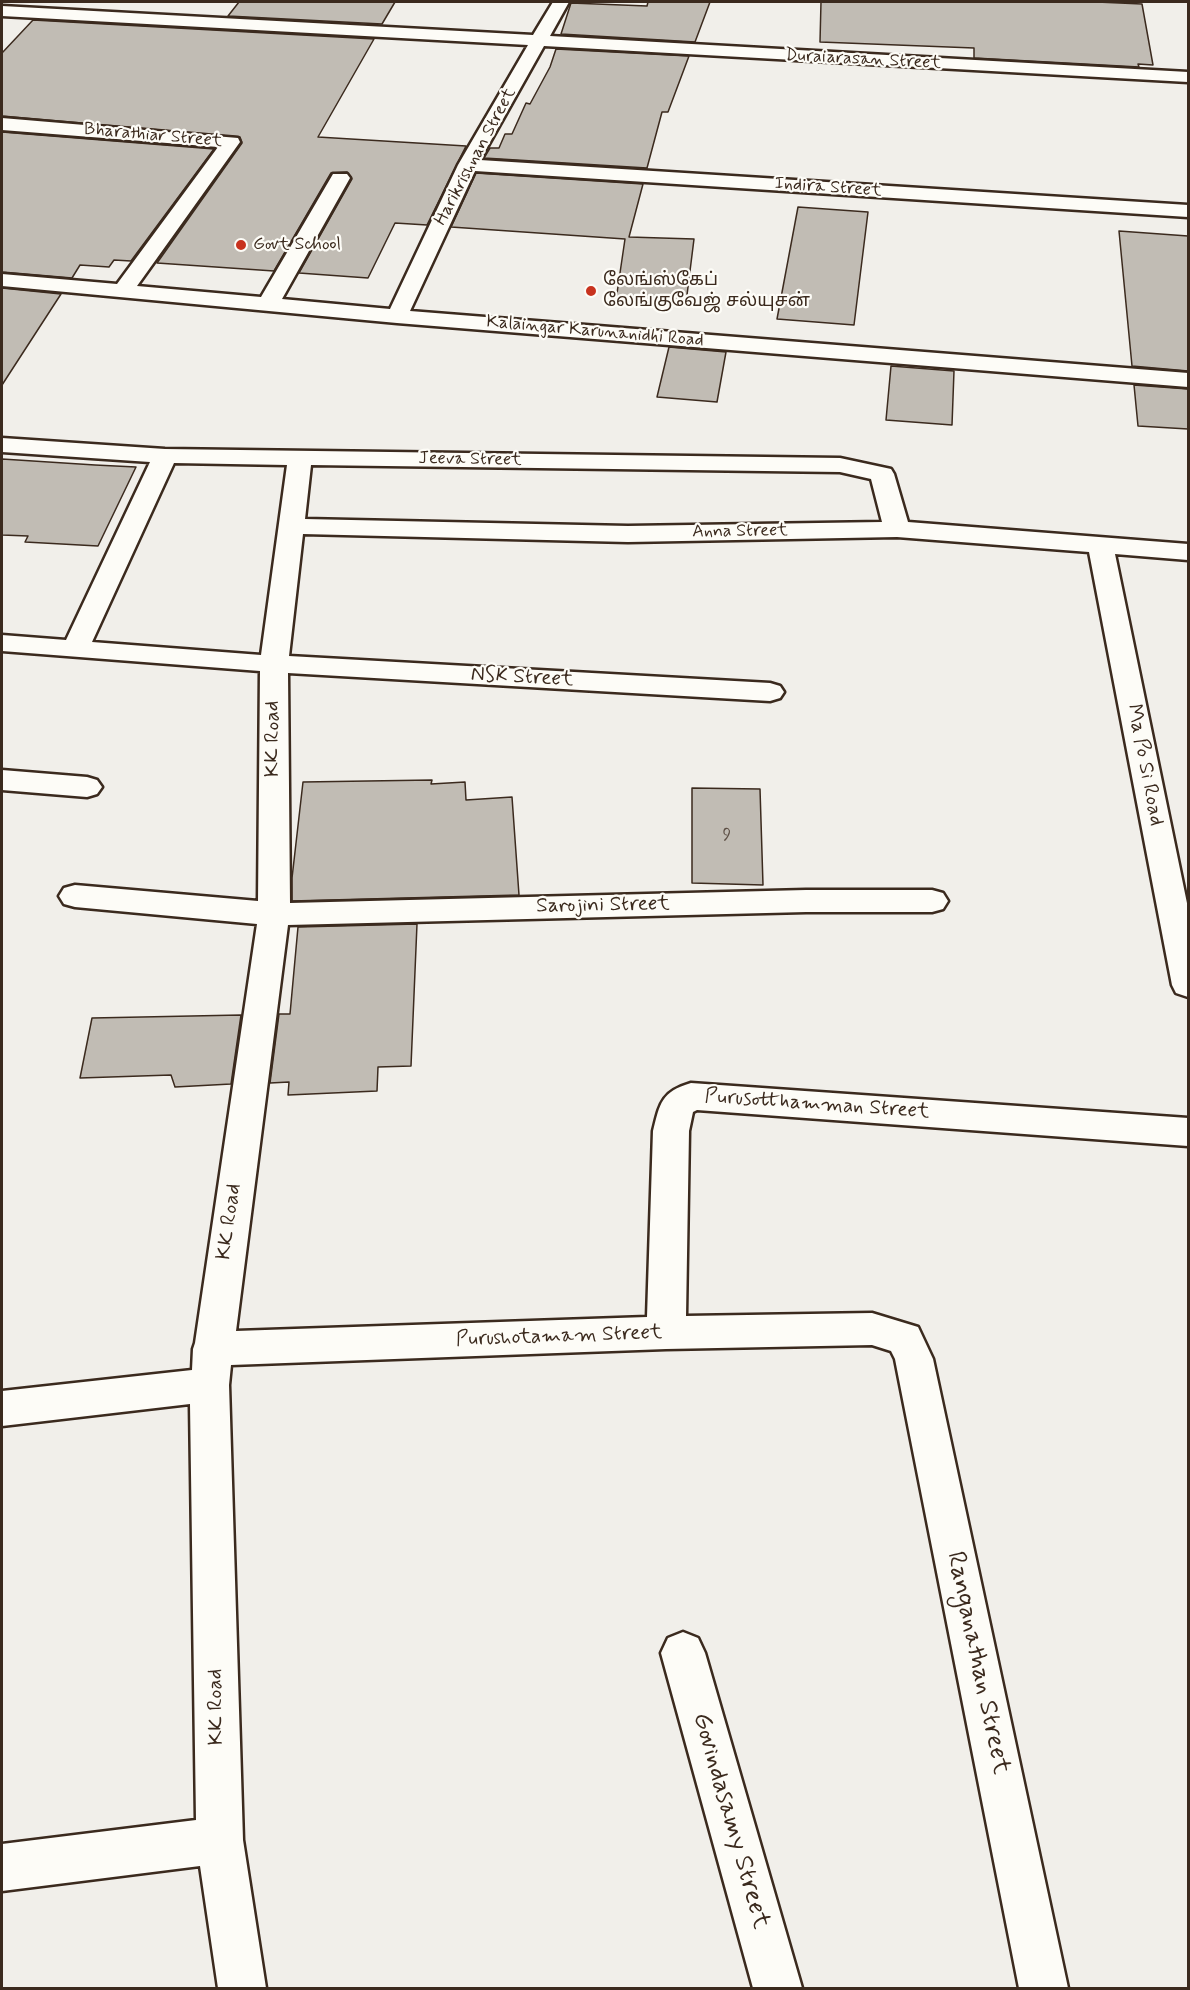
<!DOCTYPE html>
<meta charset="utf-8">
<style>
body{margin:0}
#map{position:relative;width:1190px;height:1990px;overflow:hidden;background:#f1efea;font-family:Mynerve,sans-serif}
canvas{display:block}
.frame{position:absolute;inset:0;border:3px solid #3b2a1e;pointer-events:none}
</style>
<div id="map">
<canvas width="1190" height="1990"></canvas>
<div class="frame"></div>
</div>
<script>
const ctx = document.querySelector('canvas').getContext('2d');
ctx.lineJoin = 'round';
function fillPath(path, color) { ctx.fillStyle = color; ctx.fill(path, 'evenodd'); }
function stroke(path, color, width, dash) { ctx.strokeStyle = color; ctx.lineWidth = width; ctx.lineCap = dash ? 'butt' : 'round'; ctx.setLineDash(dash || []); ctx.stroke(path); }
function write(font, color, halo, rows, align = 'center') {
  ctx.font = font + ' Mynerve,"Noto Sans Tamil",sans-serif'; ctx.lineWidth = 4.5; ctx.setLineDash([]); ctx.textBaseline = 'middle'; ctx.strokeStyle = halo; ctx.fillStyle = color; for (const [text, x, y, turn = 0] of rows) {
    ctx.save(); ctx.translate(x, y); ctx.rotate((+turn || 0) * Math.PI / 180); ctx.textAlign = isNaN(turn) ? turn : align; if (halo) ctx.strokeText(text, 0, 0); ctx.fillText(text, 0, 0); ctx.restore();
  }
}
const building = new Path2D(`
 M239 2H395L382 24 228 16Z
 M648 2H710L695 42 561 34 571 3 647 6Z
 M821 2H1097L1142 4 1153 65 1138 64 1139 67 974 58V48L820 42Z
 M33 20 374 39 318 137 466 146 427 225 395 223 368 278 299 273 352 179 347 172 331 173 274 271 157 263 242 143 240 137 2 116V53Z
 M556 49 689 56 668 112H662L647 168 484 158 490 148H499L505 134H512L526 103 530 104 550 67Z
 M2 132 214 149 131 261 114 260 109 267 80 265 72 278 2 272Z
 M476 173 643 184 629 237 694 239 686 303 616 300 625 239 451 227Z
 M798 207 868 212 854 325 777 319Z
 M1119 231 1188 236V371L1132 366Z
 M2 288 61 294 2 385Z
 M669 347 726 352 717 402 657 397Z
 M891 366 954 371 952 425 886 420Z
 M1134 385 1188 389V429L1138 426Z
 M2 459 95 465 136 467 98 546 25 542 28 536 2 535Z
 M432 780 431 784 465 782 466 800 512 797 519 895 292 901V878L303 782Z
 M692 788 760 789 763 885 692 883Z
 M417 924 411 1066 378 1067 377 1091 288 1095 289 1082 270 1083 279 1014H290L298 927Z
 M241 1015 231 1084 175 1087 171 1075 80 1078 92 1018Z`);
const minor = new Path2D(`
 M553 2H569L550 36 1188 72V82L544 46 480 160 1188 205V217L475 171 410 311 1188 373V387L397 323 2 286V274L117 284 218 147 2 130V118L238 138 240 142 137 286 261 297 333 174H347L350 178 282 299 390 309 458 165 528 45 2 16V6L533 35Z
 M2 438 165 449 840 458 891 469 894 474 908 522 1188 544V560L1115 554 1188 908V997L1176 993 1172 985 1089 552 897 537 628 542 303 534 289 656 770 683 780 686 784 692 780 698 770 701 288 673 290 903 806 890H932L943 893 948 901 943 909 932 912H806L288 925 236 1331 647 1317 653 1131C660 1103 661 1092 691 1083L1188 1118V1146L697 1110 693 1112 689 1131 686 1316 872 1313 918 1327 933 1359 1068 1988H1019L895 1359 891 1351 872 1345 666 1349 231 1365 229 1385 243 1840 266 1988H218L200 1866 2 1891V1844L196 1820 190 1404 2 1426V1391L192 1370 193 1349 195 1343 257 924 75 907 64 904 59 896 64 888 75 885 258 901 260 671 2 651V635L66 640 150 462 2 452ZM174 463 287 465 261 655 92 642ZM311 465 840 472 871 479 882 522 628 526 305 519Z
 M2 770 87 777 97 780 102 787 97 794 87 797 2 790Z
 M683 1632 698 1638 705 1653 802 1988H753L661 1653 668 1638Z`);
const markers = [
 [241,245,6,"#c8321e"],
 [591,291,6,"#c8321e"]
];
const farStreetnames = [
 ["Duraiarasan Street",863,60,3],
 ["Bharathiar Street",153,136,5],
 ["Harikrishnan Street",476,157,-62],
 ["Indira Street",828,188,4],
 ["Kalaingar Karunanidhi Road",595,332,5],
 ["Jeeva Street",470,460,1],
 ["Anna Street",740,532,-1]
];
const farPoinames = [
 ["Govt School",253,245],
 ["லேங்ஸ்கேப்",603,281],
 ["லேங்குவேஜ் சல்யுசன்",603,302]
];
const numberNames = [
 ["9",727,836]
];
const streetNames = [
 ["NSK Street",522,678,3],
 ["KK Road",274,739,-90],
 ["Ma Po Si Road",1144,765,79],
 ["Sarojini Street",603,906,-1],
 ["Purusotthamman Street",817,1105,4],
 ["KK Road",230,1222,-82],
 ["Purushotamam Street",559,1337,-2],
 ["KK Road",217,1707,-91]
];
const nearStreetnames = [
 ["Ranganathan Street",977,1663,78],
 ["Govindasamy Street",730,1821,74]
];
fillPath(building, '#c1bcb4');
stroke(building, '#3b2a1e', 1.5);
stroke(minor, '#3b2a1e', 5);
fillPath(minor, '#fdfcf7');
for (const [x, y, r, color] of markers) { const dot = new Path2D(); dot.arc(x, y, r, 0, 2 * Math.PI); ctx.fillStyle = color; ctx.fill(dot); stroke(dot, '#fdfcf7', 2); }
write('18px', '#3b2a1e', '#fdfcf7', farStreetnames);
write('18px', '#3b2a1e', '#fdfcf7', farPoinames, 'left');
write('18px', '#5c4e44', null, numberNames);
write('21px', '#3b2a1e', '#fdfcf7', streetNames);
write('26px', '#3b2a1e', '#fdfcf7', nearStreetnames);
</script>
